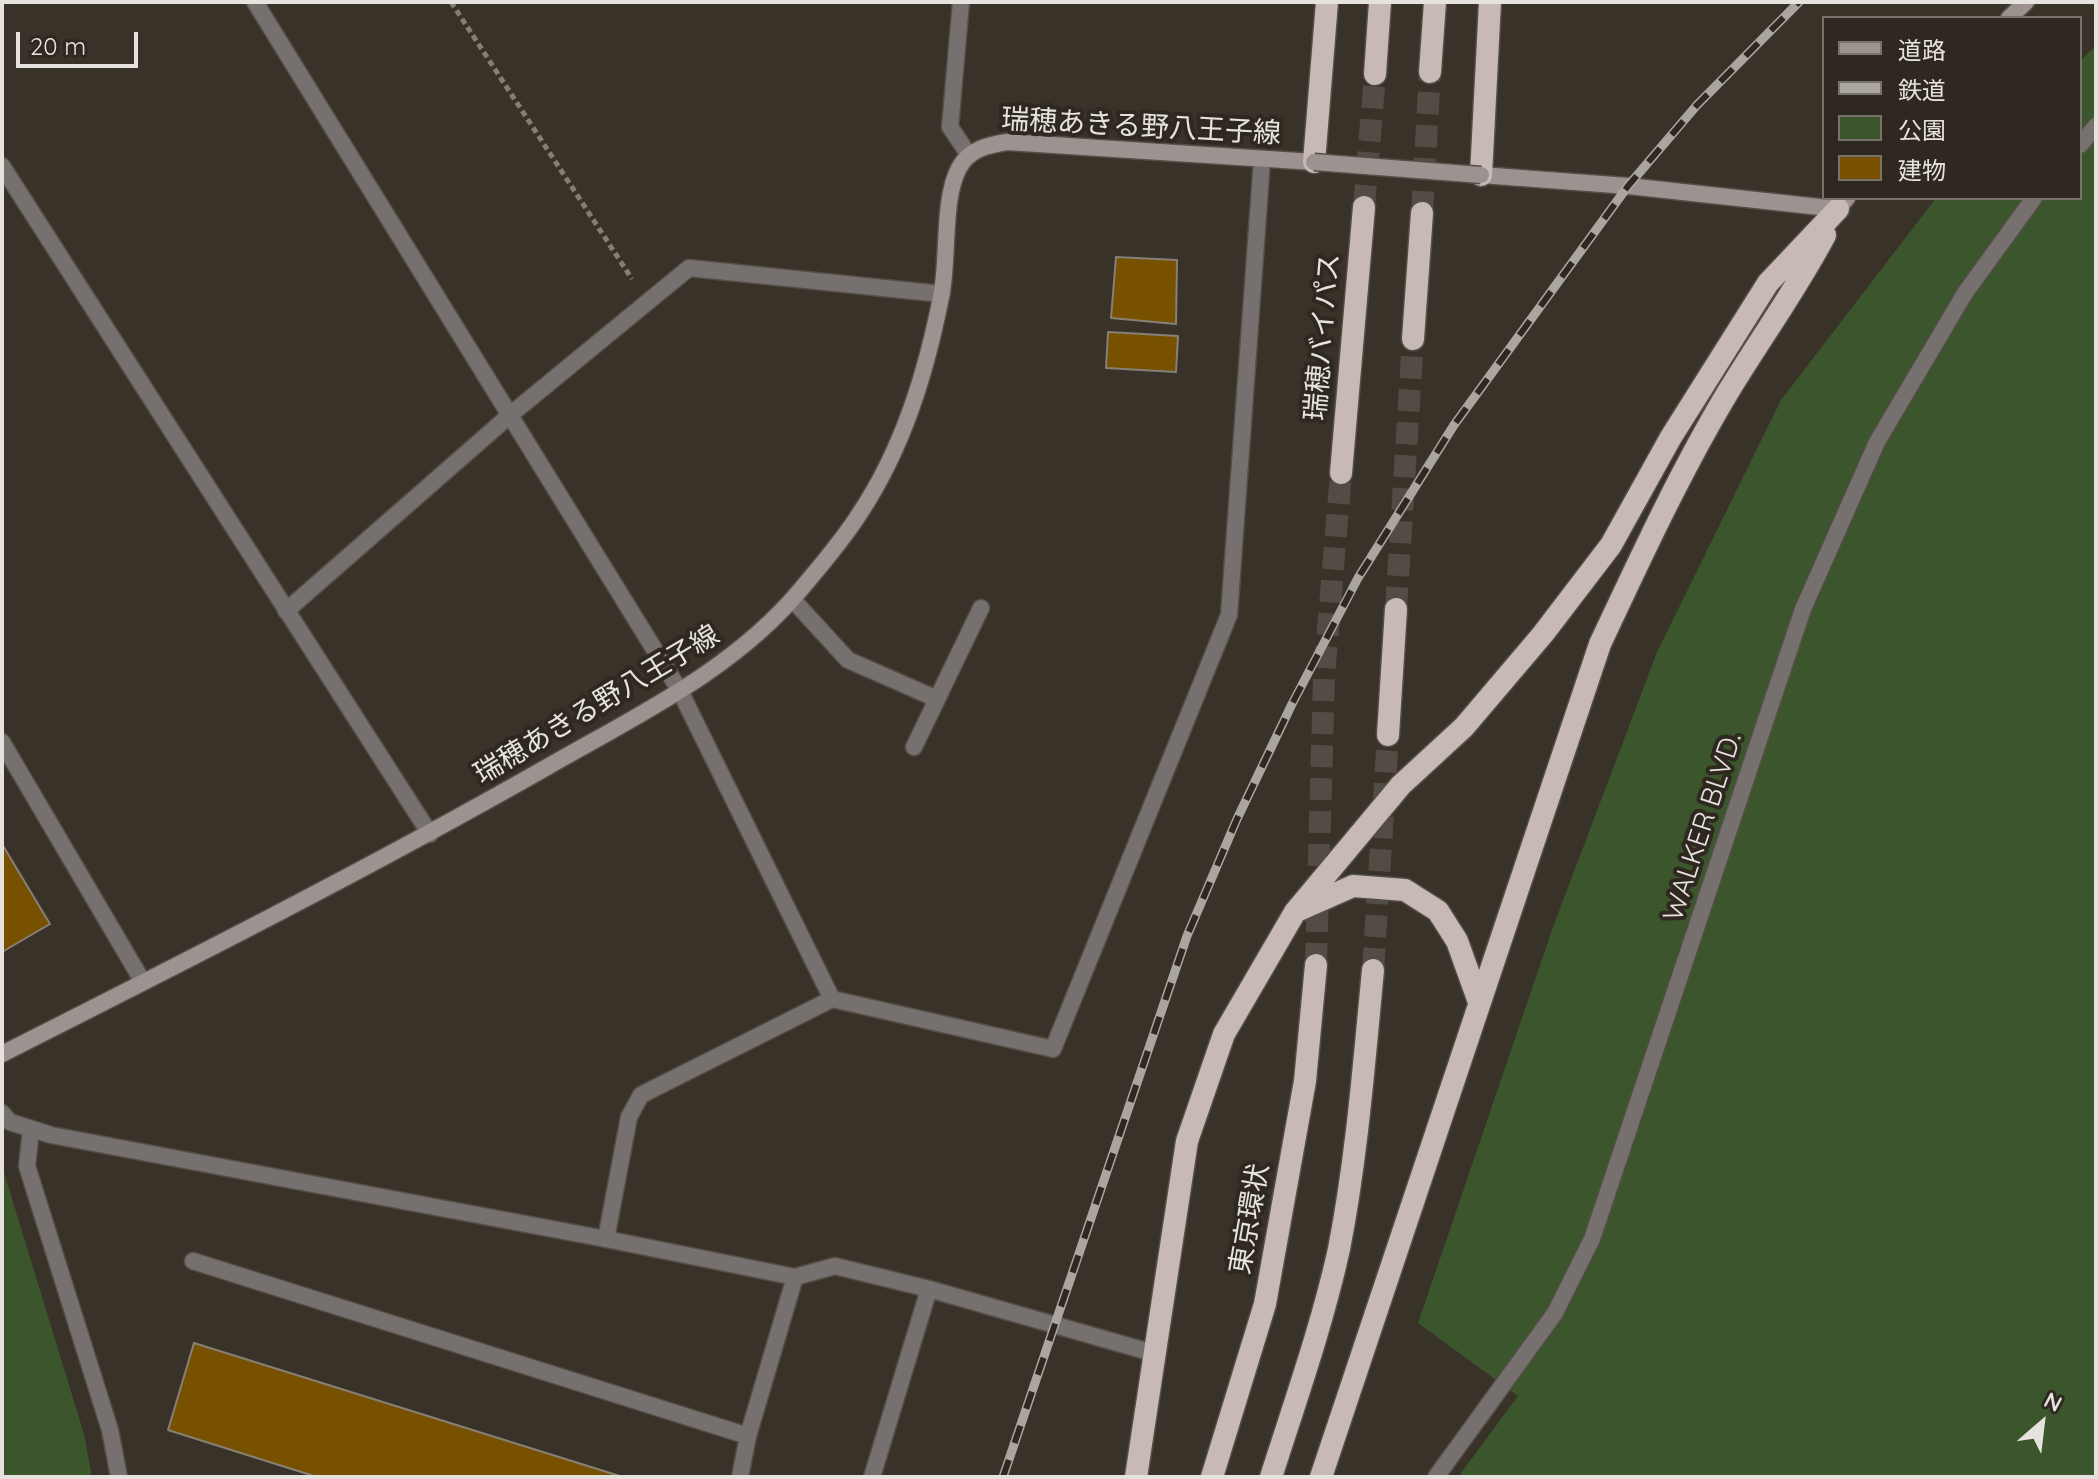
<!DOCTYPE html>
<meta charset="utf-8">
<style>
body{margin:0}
#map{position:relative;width:2098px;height:1479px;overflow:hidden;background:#383229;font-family:Quicksand,"Noto Sans JP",sans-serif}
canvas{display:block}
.frame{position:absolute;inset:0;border:4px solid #e6e2dd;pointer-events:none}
.legend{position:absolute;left:1822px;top:16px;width:260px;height:184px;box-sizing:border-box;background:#2e2820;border:2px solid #78726c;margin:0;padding:10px 14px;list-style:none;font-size:24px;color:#e6e2dd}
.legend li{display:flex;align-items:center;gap:16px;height:40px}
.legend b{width:40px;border:2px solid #78726c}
.north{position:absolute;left:2002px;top:1383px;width:80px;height:80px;-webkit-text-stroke:6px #2e2820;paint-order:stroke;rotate:28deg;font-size:22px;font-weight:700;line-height:32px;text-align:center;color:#e6e2dd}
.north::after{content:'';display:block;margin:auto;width:28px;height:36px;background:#e6e2dd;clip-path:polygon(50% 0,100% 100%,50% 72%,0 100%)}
.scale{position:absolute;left:16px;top:32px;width:122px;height:36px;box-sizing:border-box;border:4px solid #e6e2dd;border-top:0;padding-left:10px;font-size:24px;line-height:28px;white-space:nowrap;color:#e6e2dd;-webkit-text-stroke:6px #2e2820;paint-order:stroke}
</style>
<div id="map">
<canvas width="2098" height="1479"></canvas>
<div class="frame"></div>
<ul class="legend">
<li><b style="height:10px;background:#9c9391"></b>道路</li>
<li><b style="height:10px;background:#aaa69f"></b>鉄道</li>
<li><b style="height:22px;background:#3b552c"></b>公園</li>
<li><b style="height:22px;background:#785100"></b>建物</li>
</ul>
<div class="north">N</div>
<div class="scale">20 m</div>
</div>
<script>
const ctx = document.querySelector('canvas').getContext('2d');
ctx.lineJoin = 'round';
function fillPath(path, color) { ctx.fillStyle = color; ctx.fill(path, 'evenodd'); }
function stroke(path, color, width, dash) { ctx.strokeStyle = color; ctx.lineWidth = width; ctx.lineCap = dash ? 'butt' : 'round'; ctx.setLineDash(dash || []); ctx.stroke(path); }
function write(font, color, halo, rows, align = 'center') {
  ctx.font = font + ' Quicksand,"Noto Sans JP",sans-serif'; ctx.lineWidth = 8; ctx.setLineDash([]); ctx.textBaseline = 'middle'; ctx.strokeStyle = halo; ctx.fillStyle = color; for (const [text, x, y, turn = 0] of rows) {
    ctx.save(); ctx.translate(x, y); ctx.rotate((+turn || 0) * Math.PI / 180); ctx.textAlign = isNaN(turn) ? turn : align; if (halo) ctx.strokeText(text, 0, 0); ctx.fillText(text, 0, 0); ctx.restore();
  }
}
const green = new Path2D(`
 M2096 46V1477H1458L1518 1396 1418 1323 1553 927 1657 652 1781 400 1936 198H2080V61Z
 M2 1166 84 1434 92 1477H2Z`);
const building = new Path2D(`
 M1116 257 1177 260 1176 324 1111 318Z
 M1108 332 1178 336 1176 372 1106 368Z
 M2 844 50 924 2 952Z
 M194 1343 623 1477H317L168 1430Z`);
const trunkTunnel = new Path2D(`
 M1364 207 1375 74
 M1422 213 1430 72
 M1396 609 1413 339
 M1316 965 1324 677 1341 473
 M1373 970 1388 735`);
const path = new Path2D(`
 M451 2 632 279`);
const service = new Path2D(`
 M2080 145 2096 126
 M793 600 848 660 937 699
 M914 747 981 608
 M31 1130 27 1166 110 1430 119 1477
 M193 1261 748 1436
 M1436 1477 1555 1313 1592 1239 1803 609 1877 442 1965 293 2034 198`);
const minor = new Path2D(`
 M255 2 680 691 832 999
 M961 2 950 127 969 155
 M286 611 510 415 689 268 942 294
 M2 742 143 982
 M606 1239 629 1117 641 1095 832 999 1053 1049 1229 615 1262 160
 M740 1477 748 1436 795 1277 835 1266 929 1289 1153 1353
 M872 1477 929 1289`);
const tertiary = new Path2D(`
 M2 166 430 834
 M2 1113 10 1122 51 1135 606 1239 795 1277`);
const secondary = new Path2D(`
 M2009 18 2026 2
 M1481 175 1628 186 1838 209 1847 198
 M2 1054C186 961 370 868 549 766 638 715 735 669 802 588 822 564 843 540 860 513 903 448 926 373 941 297 949 261 942 199 959 168 969 149 988 145 1007 142L1314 162`);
const trunk = new Path2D(`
 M1430 72 1435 2
 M1375 74 1380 2
 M1314 162 1327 2
 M1481 175 1490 2
 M1413 339 1422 213
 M1341 473 1364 207
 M1388 735 1396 609
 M1299 910 1353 886 1405 890 1438 911 1457 941 1479 1002
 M1136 1477 1187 1141 1224 1034 1295 912 1401 785 1464 727 1543 634 1611 545 1671 437 1768 283 1838 209
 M1212 1477 1265 1304 1305 1081 1316 965
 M1271 1477C1295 1402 1322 1326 1339 1249 1357 1157 1364 1063 1373 970
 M1321 1477 1600 644C1640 559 1680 472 1728 392 1760 339 1796 290 1825 235`);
const rail = new Path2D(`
 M1003 1477 1187 936 1237 819 1292 704 1358 578 1454 425 1628 186 1697 105 1799 2`);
const secondaryBridge = new Path2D(`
 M1314 162 1481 175`);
const streetNames = [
 ["瑞穂あきる野八王子線",1141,127,3],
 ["瑞穂バイパス",1323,337,-85],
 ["瑞穂あきる野八王子線",597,705,-31],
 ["WALKER BLVD.",1703,827,-72],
 ["東京環状",1250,1219,-80]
];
fillPath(green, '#3b552c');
fillPath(building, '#785100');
stroke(building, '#878076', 2);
stroke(trunkTunnel, '#524c44', 22, [22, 11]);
stroke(service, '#544e46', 19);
stroke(minor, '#544e46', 19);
stroke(tertiary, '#544e46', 19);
stroke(secondary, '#544e46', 19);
stroke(trunk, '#544e46', 25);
stroke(path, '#837e76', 5, [6, 4]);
stroke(service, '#76706f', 16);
stroke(minor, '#76706f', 16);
stroke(tertiary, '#76706f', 16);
stroke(secondary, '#9c9391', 16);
stroke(trunk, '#c6b9b6', 22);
stroke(rail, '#aaa69f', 9);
stroke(rail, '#2e2820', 6, [18]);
stroke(secondaryBridge, '#544e46', 19, []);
stroke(secondaryBridge, '#9c9391', 16);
write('28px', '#e6e2dd', '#2e2820', streetNames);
</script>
